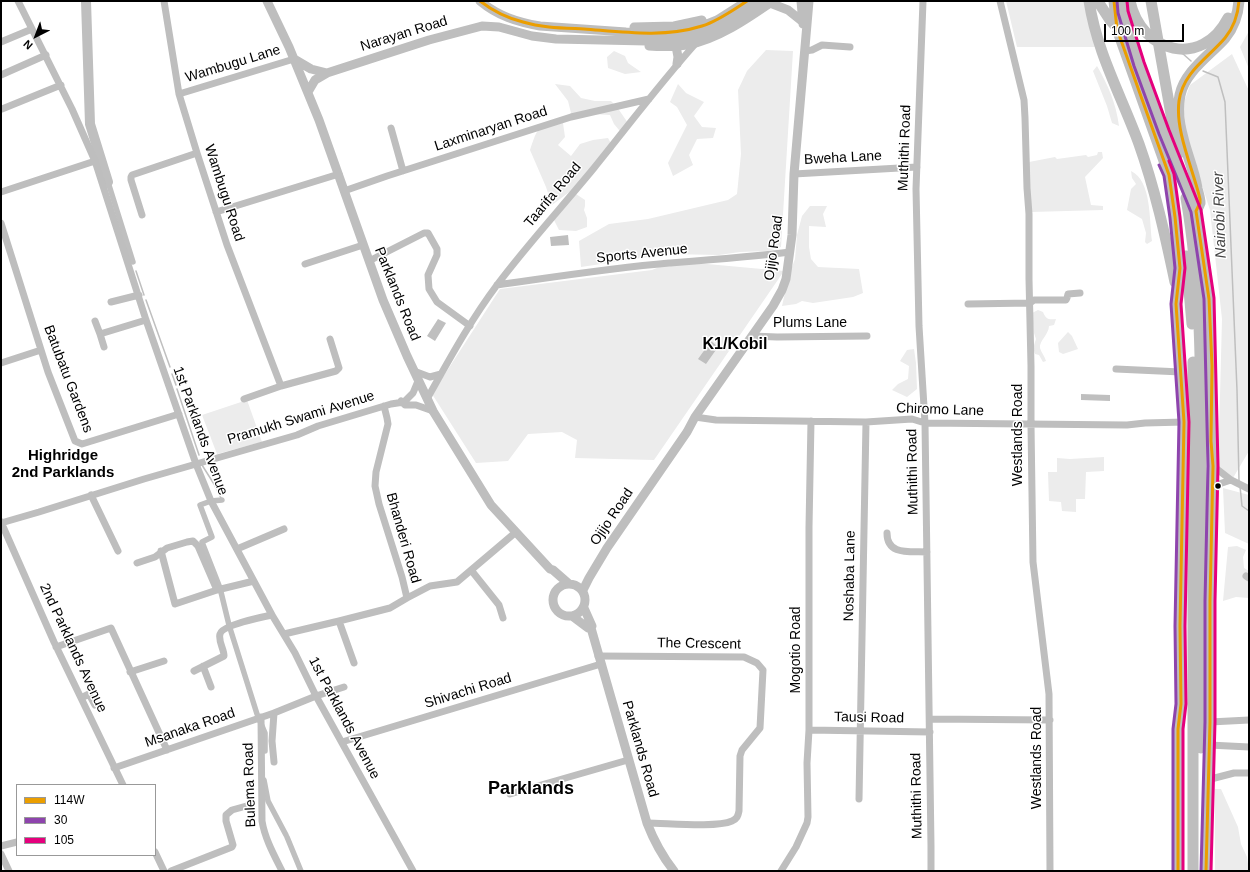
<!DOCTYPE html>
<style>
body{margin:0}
#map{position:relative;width:1250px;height:872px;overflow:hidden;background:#fff;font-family:Arial,sans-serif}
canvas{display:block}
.frame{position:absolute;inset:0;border:2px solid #000;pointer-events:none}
.legend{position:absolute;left:16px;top:784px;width:140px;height:72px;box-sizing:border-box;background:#fff;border:1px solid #999;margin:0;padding:5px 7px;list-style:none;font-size:12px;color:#000}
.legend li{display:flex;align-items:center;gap:8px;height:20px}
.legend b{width:20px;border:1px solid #999}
.north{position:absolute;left:16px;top:16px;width:40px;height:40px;-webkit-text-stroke:3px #fff;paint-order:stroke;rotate:222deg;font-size:11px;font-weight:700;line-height:16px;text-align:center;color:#000}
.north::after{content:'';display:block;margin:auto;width:14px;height:18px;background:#000;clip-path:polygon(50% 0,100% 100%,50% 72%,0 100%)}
.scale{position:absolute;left:1104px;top:24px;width:80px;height:18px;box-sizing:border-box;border:2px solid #000;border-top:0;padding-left:5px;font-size:12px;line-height:14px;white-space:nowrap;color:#000;-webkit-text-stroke:3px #fff;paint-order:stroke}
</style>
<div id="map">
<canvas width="1250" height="872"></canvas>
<div class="frame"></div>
<ul class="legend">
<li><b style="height:5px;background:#eb9e00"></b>114W</li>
<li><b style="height:5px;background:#8e44ad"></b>30</li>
<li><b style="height:5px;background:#e5007d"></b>105</li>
</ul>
<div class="north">N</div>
<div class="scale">100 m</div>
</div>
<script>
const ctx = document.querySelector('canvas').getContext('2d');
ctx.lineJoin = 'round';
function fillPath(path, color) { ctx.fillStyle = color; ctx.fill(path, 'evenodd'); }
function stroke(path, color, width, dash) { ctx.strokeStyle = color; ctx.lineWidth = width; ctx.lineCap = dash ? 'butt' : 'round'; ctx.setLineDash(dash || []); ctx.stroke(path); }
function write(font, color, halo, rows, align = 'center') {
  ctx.font = font + ' Arial,sans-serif'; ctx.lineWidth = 3; ctx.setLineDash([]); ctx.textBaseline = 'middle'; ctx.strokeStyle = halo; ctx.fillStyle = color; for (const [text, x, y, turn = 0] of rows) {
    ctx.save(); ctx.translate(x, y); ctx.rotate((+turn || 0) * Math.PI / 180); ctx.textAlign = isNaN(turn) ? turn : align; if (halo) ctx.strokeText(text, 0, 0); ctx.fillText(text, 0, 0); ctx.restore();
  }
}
const green = new Path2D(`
 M1006 1H1084L1095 47H1017Z
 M1249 31V69L1240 47Z
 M766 50 793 51 781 247 768 251 740 252 719 255 667 254 581 267 579 241 609 224 648 219 728 200 737 194 741 154 738 90 747 71Z
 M614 51 625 56 628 63 641 72 625 74 608 68 607 57Z
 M1232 54 1249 91V451L1233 478 1218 472 1222 319 1210 210 1187 140 1183 105 1190 85Z
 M1097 66C1108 85 1116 103 1119 126L1112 123 1107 106 1093 71Z
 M555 84 570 86 581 98 595 101H611L617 107 630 126 624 136 614 124 610 115 593 114 572 117 568 101Z
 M678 84 686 93 704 102 694 116 702 127 716 128 713 138 697 139 689 155 693 165 673 176 668 163 687 125 677 107 670 102Z
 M563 123 565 137 558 145 571 156 580 144 593 140 608 138 614 149 598 165 588 178 552 205 546 187 530 150C538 127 537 125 563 123Z
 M1098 152H1102L1103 158 1085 177 1091 205 1103 206V210L1031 212 1029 162 1055 157 1057 159 1086 155 1088 157 1097 155Z
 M1131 171C1152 181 1149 220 1152 241L1147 244 1145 242 1146 233 1142 219 1127 210 1131 189 1136 184 1132 178Z
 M576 194 585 200V206L584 210 587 218V227L576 231 559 230 554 220Z
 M810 206H827L823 214 826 227 809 226V247L811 259 818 267 859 269 863 293 853 297 813 303 802 301 796 304 782 306 789 275 795 259 797 235 802 216Z
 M674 261 784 271 654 460 575 458 577 440 562 432 528 434 508 461 476 463 432 394 500 289 652 270Z
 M1038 310 1043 312C1046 319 1048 320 1056 319L1054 325 1049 326C1049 334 1039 341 1040 348 1041 352 1045 357 1046 361L1043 362 1039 355 1035 354 1033 348 1036 339 1034 333 1032 313Z
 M1068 332 1072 336 1078 349 1063 354 1059 352 1058 343Z
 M914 349 916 363 917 389 907 397 892 390 898 384 908 379 909 366 900 361 907 350Z
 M247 400 262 442 217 454 202 415Z
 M1104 457V471L1086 472 1085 499H1076V512L1062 511 1061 502 1049 501 1048 472H1057V458L1070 459Z
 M1223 488 1249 495V544L1225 533Z
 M1237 546 1246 550 1243 557 1244 568 1249 571V598L1236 597 1223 601 1228 547Z
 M1215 789H1221L1238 827 1241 844 1247 857 1249 871H1215Z`);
const water = new Path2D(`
 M568 235 569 245 551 246 550 237Z
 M438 319 446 323 435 341 427 336Z
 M711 341 718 347 706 364 698 359Z
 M1081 394 1110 395V401L1081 400Z`);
const stream = new Path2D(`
 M1182 53 1191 61
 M1203 71 1218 77 1225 102 1237 390 1239 481
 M136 271 144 295
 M146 300 170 367
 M172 374 176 385
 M177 389 199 455
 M202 465 214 484 222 500
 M1240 486 1242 506 1249 511`);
const canal = new Path2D(`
 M108 182 133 262
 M222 500 211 501 200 505 212 537 202 542 220 588 229 625 257 714 265 733V751
 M264 780 268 801 286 835
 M287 837 301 871`);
const river = new Path2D(`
 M86 1 90 124 108 182`);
const minor = new Path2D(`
 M18 1 72 109 95 161 146 320 196 464 211 501 272 615 295 653 316 696 413 871
 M164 1 179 94 197 153 227 245 281 386
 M923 1 916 189 919 326 925 423 931 846V871
 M1000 1 1024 100 1025 118 1027 188 1029 214V279L1031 366V425L1033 562 1049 694 1050 871
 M1 42 32 29
 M805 51 812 50 822 45 850 47
 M1 75 46 55
 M179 94 294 59
 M2 109 61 85
 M391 128 403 171
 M794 174 917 167
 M344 191 387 176 571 117 649 99
 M1 192 95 161
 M216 212 339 174
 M142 215 131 180V177L132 175 197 153
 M1 223 48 372 75 441 82 444 179 414
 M369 261 424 233H428L437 249V255L428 275 429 289 437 302 470 326
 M305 264 363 245
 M497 285C554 277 611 268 669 263 709 260 750 257 790 252
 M111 302 139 295
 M968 304 1030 303 1034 300H1066L1067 298 1068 294 1080 293
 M95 321 100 334 146 320
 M100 334 104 347
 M752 336 777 337 867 336
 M1 363 41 350
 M1116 369 1181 372
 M414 371 430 377 441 374
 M244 399 281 386 336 371 339 368 330 339
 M427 399C449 360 470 321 497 285 527 245 562 207 594 168 628 126 661 82 697 42
 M401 401 405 405H416L433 411
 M695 417 716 420 793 421 866 422 912 419 925 423 1127 425 1145 423 1184 422
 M1213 466 1231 480 1249 489
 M1213 486 1231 480
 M91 495 118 551
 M1 522 54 642 123 785
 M1 523 39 512 144 479 297 435 318 426 391 404 404 402 413 393 418 381
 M887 533C887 556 910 551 927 552
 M237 549 284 529
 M161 551 175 604 217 590 254 581
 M137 563 155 557 167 548 187 542 193 541 198 546 217 590
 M471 570 499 605 503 618
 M1246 576 1249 578
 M407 598 430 586 457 582 516 532
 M339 621 354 663
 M284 634 339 621 390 608 407 598 402 577 379 504 375 486 376 472 388 424 387 418 384 406
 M56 647 111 628 167 750
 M598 656 744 657 757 663 763 670 760 728 742 750 740 756 739 811C738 816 737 819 732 821 716 828 667 823 647 823
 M203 666 211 687
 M194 671 224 656C224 649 218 641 220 634 222 625 262 617 272 615
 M130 672 164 661
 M81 698 89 694 95 705
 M261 717 262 821C265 839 274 855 282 871
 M930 719 1050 720
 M1210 722 1249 720
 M809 730 930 732
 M342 742 601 664
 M1209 745 1249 747
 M274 762 272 741 274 713 316 696 344 687
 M114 768 274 713
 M1207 780 1234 773H1249
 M510 794 628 760
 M859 799 866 422
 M1 846 17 842
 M155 852 164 871
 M1 854 9 871
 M171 871 232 847 233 845 226 821V815L232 810 250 805
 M781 871 796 847 807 823 808 817 807 763 809 730V527L811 421`);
const major = new Path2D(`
 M267 1 289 47 319 120 383 300 407 356 433 411 491 505 550 569 553 570 569 584
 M480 1C498 16 517 22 540 26L626 32 671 33 702 26 717 20 747 1
 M801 1 803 24
 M770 3 788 10 803 22
 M634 27 674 26 702 20
 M649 46C662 47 674 47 687 45 718 39 747 19 773 1
 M676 46 678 57 677 64
 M294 59 311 69 327 73
 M308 92 315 80 327 73 429 40 482 26 499 27 532 36 556 39 647 41 674 39 705 32 717 27 730 21 759 1
 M553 600a16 16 0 1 1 32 0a16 16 0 1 1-32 0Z
 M583 590 589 578 607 548 687 432 695 417 773 306 782 290 786 279 792 235 794 174 809 1
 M584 608 592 626 591 628 647 823C654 841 662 856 674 871
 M572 616 588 628H591`);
const highway = new Path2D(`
 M1089 1C1097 53 1121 95 1139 144 1155 189 1165 235 1175 282
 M1114 1 1117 29 1169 175 1175 217 1180 268 1176 304 1184 422 1180 626 1181 704 1178 729V871
 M1122 1 1123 12 1139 64 1164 132 1196 211 1209 299 1213 466 1210 601V722L1206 871
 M1130 1C1141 53 1202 69 1228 18
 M1151 1 1178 154
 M1099 3 1110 20 1117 28
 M1186 198C1201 285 1201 373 1201 461 1202 529 1200 596 1200 664 1200 692 1202 720 1201 748
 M1196 211C1197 209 1199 206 1200 203 1200 198 1198 193 1197 188 1194 170 1187 155 1183 138 1179 124 1177 109 1180 95 1185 71 1210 55 1225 38 1234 27 1238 14 1239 1
 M1186 256 1192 324
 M1193 871V362`);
const bus1 = new Path2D(`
 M480 1C493 11 507 18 523 22 543 28 564 28 584 29 623 32 664 38 702 26 718 21 733 10 747 1
 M1114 1 1117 29 1169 175 1175 217 1180 268 1176 304 1184 422 1180 626 1181 704 1178 729V871
 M1206 871 1210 722V601L1213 466 1211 441 1212 366 1209 299 1196 211 1200 203V199C1193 169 1175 131 1179 101 1183 72 1208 58 1225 38 1234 27 1238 14 1239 1`);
const bus2 = new Path2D(`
 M1117 1 1118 13 1134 66 1159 134 1191 212 1204 299 1208 466 1205 601V722L1201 871
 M1159 165 1164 176 1170 218 1175 268 1171 304 1179 422 1175 626 1176 704 1173 729V871`);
const bus3 = new Path2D(`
 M1127 1 1128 11 1144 62 1169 130 1201 210 1214 298 1218 466 1215 601V722L1211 871
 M1169 161 1174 174 1180 217 1185 268 1181 304 1189 422 1185 626 1186 704 1183 729V871`);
const markers = [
 [1218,486,3.5,"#000"]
];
const streetNames = [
 ["Narayan Road",404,34,-17],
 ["Wambugu Lane",233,64,-17],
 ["Laxminaryan Road",491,129,-18],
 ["Muthithi Road",905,148,-88],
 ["Bweha Lane",843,158,-3],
 ["Wambugu Road",224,193,72],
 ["Taarifa Road",553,195,-50],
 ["Ojijo Road",774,248,-82],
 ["Sports Avenue",642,254,-6],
 ["Parklands Road",397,294,68],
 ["Plums Lane",810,323],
 ["Batubatu Gardens",68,379,69],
 ["Chiromo Lane",940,410,2],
 ["Pramukh Swami Avenue",301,418,-17],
 ["1st Parklands Avenue",200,431,70],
 ["Westlands Road",1018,435,-90],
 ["Muthithi Road",913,472,-91],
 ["Ojijo Road",612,517,-56],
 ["Bhanderi Road",403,538,74],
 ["Noshaba Lane",850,576,-89],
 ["The Crescent",699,644,1],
 ["2nd Parklands Avenue",73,648,65],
 ["Mogotio Road",796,650,-90],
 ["Shivachi Road",468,691,-17],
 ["1st Parklands Avenue",344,718,62],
 ["Tausi Road",869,718,1],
 ["Msanaka Road",190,728,-19],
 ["Parklands Road",640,749,74],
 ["Westlands Road",1037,758,-90],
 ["Bulema Road",250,785,-92],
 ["Muthithi Road",917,796,-91]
];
const waterNames = [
 ["Nairobi River",1220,215,-92]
];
const neighbourhoodNames = [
 ["Highridge",63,456],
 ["2nd Parklands",63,473]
];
const quarterNames = [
 ["K1/Kobil",735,345]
];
const districtNames = [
 ["Parklands",531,789]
];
fillPath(green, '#ececec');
fillPath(water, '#bfbfbf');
stroke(stream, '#bfbfbf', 1.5);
stroke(canal, '#bfbfbf', 5.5);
stroke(river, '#bfbfbf', 10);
stroke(minor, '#bebebe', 7);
stroke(major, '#bebebe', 9);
stroke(highway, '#bebebe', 11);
stroke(bus1, '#eb9e00', 3);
stroke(bus2, '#8e44ad', 3);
stroke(bus3, '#e5007d', 3);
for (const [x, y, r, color] of markers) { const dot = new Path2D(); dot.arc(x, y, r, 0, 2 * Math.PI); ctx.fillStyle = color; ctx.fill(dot); stroke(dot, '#fff', 1.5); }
write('14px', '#000', '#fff', streetNames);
write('italic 15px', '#444', '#fff', waterNames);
write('bold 15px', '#000', '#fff', neighbourhoodNames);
write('bold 16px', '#000', '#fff', quarterNames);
write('bold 18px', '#000', '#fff', districtNames);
</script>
